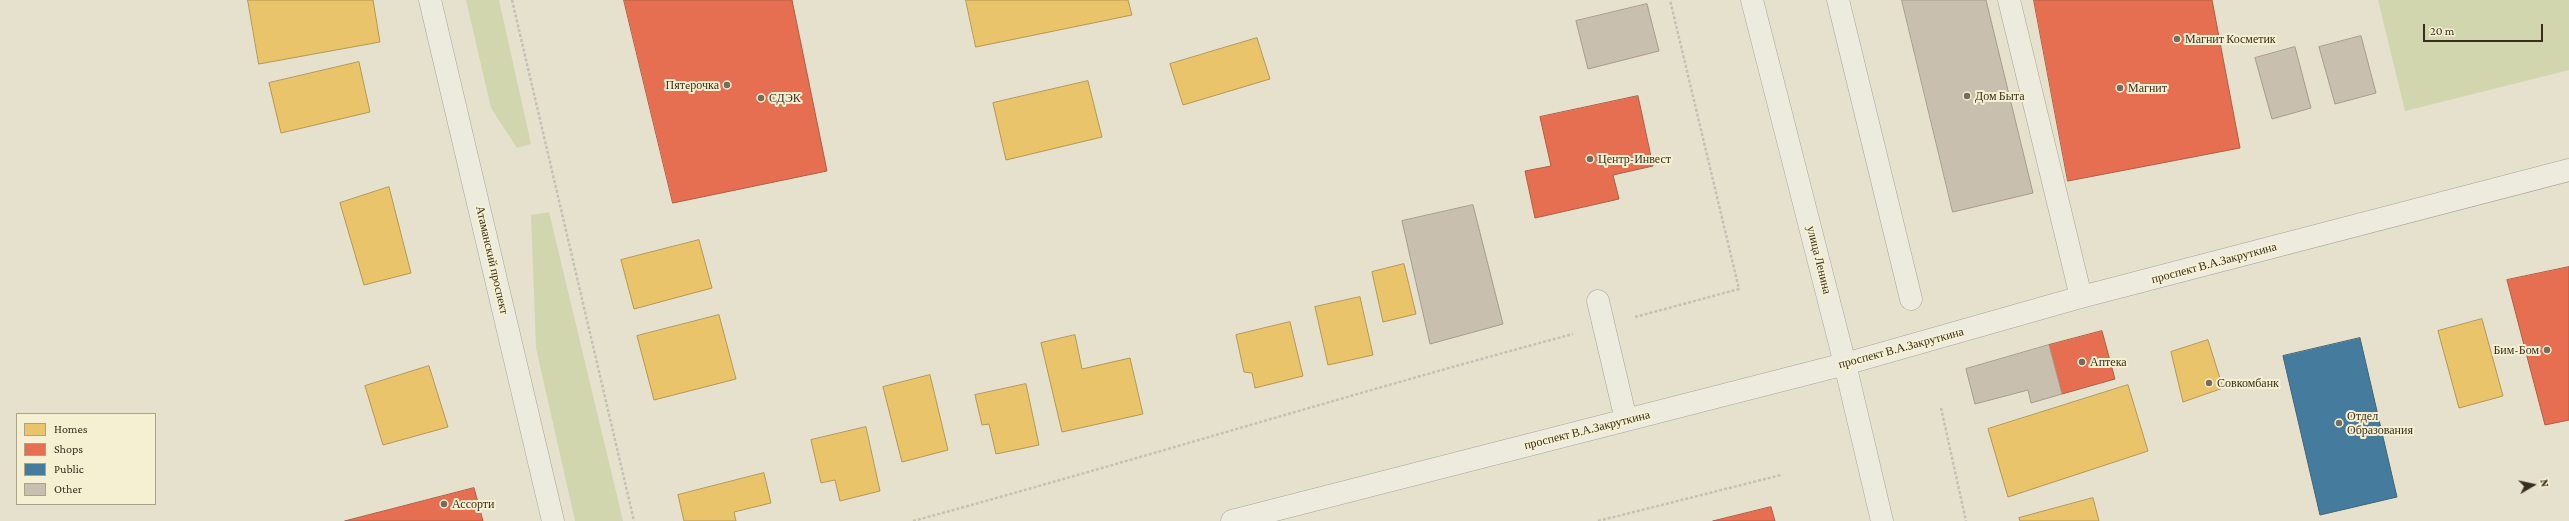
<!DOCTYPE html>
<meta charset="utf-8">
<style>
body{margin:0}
#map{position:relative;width:2569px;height:521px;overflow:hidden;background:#e5e1cd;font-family:"Crimson Pro",serif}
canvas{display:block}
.legend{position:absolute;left:16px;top:413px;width:140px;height:92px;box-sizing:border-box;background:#f6f0d2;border:1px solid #aaa28a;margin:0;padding:5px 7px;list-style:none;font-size:12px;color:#392e1e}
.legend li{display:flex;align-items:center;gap:8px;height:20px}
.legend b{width:20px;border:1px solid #aaa28a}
.north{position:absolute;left:2513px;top:465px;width:40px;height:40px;-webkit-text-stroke:3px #f6f0d2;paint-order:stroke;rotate:81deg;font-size:11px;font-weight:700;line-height:16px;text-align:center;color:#392e1e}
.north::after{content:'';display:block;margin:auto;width:14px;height:18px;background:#392e1e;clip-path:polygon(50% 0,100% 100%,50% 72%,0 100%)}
.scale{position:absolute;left:2423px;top:24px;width:120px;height:18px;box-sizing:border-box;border:2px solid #392e1e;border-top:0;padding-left:5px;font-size:12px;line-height:14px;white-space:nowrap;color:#392e1e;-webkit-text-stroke:3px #f6f0d2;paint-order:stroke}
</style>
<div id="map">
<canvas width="2569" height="521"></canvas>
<ul class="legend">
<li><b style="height:11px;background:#e9c46a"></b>Homes</li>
<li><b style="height:11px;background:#e76f51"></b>Shops</li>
<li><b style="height:11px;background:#457b9d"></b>Public</li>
<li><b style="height:11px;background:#c8bfae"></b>Other</li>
</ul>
<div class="north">N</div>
<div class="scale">20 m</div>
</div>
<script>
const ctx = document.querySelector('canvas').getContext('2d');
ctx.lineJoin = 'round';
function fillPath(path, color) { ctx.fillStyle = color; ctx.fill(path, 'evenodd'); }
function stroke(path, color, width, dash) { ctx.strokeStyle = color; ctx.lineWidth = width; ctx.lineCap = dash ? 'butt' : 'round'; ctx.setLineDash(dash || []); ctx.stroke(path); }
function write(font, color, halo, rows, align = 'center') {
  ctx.font = font + ' "Crimson Pro",serif'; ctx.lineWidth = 4; ctx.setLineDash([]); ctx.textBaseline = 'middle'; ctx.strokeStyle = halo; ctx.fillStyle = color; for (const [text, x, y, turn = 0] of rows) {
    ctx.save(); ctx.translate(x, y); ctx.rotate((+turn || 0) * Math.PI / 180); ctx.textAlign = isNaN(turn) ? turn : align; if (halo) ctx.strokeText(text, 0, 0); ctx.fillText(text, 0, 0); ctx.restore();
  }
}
const green = new Path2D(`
 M466 0H499L531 144 517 148 491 108Z
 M2378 0H2569V70L2405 111Z
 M549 212 623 521H575L536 348 531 215Z`);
const homes = new Path2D(`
 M248 0H373L380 42 259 64Z
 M966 0H1128L1132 15 976 47Z
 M1257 38 1270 79 1183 105 1170 64Z
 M359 62 370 112 281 133 269 83Z
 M1088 81 1102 137 1006 160 993 103Z
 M389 187 411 273 364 285 340 203Z
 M699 240 712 288 634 309 621 260Z
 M1404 264 1416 314 1383 322 1372 272Z
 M1360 297 1373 355 1328 365 1315 307Z
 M719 315 736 379 654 400 637 336Z
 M2482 319 2503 396 2459 408 2438 331Z
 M1290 322 1303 376 1255 388 1252 373 1244 372 1236 335Z
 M1075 335 1082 369 1130 358 1143 414 1062 432 1041 343Z
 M2208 340 2223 388 2183 402 2171 352Z
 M429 366 448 427 383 445 365 386Z
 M930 375 948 450 902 462 883 387Z
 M1026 384 1039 445 996 454 989 424 982 425 975 395Z
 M2128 385 2148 451 2008 497 1988 429Z
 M866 427 880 491 840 501 835 480 821 483 811 440Z
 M764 473 771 503 734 512 736 521H684L678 495Z
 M2093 498 2099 521H2020L2019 518Z`);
const shops = new Path2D(`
 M624 0H792L827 171 673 203Z
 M2034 0H2212L2240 148 2068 181Z
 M1638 96 1653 166 1613 175 1619 199 1535 218 1525 171 1551 166 1540 117Z
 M2569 267V420L2545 425 2507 280Z
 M2102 331 2115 379 2062 394 2049 345Z
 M474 488 483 521H345Z
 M1771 507 1775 521H1713Z`);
const public = new Path2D(`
 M2360 338 2397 497 2320 515 2283 356Z`);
const building = new Path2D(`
 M1902 0H1986L2033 193 1953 212Z
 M1647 4 1659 51 1588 69 1576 21Z
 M2361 36 2376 93 2335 104 2319 47Z
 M2295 47 2311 108 2272 119 2255 58Z
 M1473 205 1503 324 1430 344 1402 221Z
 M2049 345 2062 394 2031 403 2028 390 1975 404 1966 369Z`);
const path = new Path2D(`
 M512 0 634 521
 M1635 317 1739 289 1670 0
 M1941 408 1966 521
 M913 521C1134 461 1352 393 1573 334
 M1598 521 1781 475`);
const minor = new Path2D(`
 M430 0 553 521
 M1752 0 1845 364 1882 521
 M1838 0 1911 299
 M2009 0 2081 297
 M1598 301 1626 420
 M1232 521 1845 364 2081 297 2569 170`);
const markers = [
 [2177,39,4,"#756d5b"],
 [727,85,4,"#756d5b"],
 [2120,88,4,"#756d5b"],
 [1967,96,4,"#756d5b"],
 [761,98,4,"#756d5b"],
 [1590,159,4,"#756d5b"],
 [2547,350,4,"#756d5b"],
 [2082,362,4,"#756d5b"],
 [2209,383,4,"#756d5b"],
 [2339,423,4,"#756d5b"],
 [444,504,4,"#756d5b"]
];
const poiNames = [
 ["Магнит Косметик",2185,39],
 ["Пятeрочка",719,85,"right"],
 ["Магнит",2128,88],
 ["Дом Быта",1975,96],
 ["СДЭК",769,98],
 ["Центр-Инвест",1598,159],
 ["Бим-Бом",2539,350,"right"],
 ["Аптека",2090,362],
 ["Совкомбанк",2217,383],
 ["Отдел",2347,416],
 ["Образования",2347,430],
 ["Ассорти",452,504]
];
const streetNames = [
 ["Атаманский проспект",492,260,77],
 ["улица Ленина",1819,260,76],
 ["проспект В.А.Закруткина",2214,263,-15],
 ["проспект В.А.Закруткина",1901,348,-15],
 ["проспект В.А.Закруткина",1587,430,-14]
];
fillPath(green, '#d1d6af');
fillPath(homes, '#e9c46a');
stroke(homes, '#b49753', 1);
fillPath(shops, '#e76f51');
stroke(shops, '#b35c42', 1);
fillPath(public, '#457b9d');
stroke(public, '#416477', 1);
fillPath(building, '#c8bfae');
stroke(building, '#a59c8c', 1);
stroke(minor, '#aaa496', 23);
stroke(path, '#c5c2b5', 2.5, [3, 2]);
stroke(minor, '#edeade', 22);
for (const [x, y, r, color] of markers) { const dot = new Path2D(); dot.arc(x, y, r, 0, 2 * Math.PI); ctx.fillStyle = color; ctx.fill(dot); stroke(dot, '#f6f0d2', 1.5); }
write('12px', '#392e1e', '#f6f0d2', poiNames, 'left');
write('12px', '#392e1e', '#f6f0d2', streetNames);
</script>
